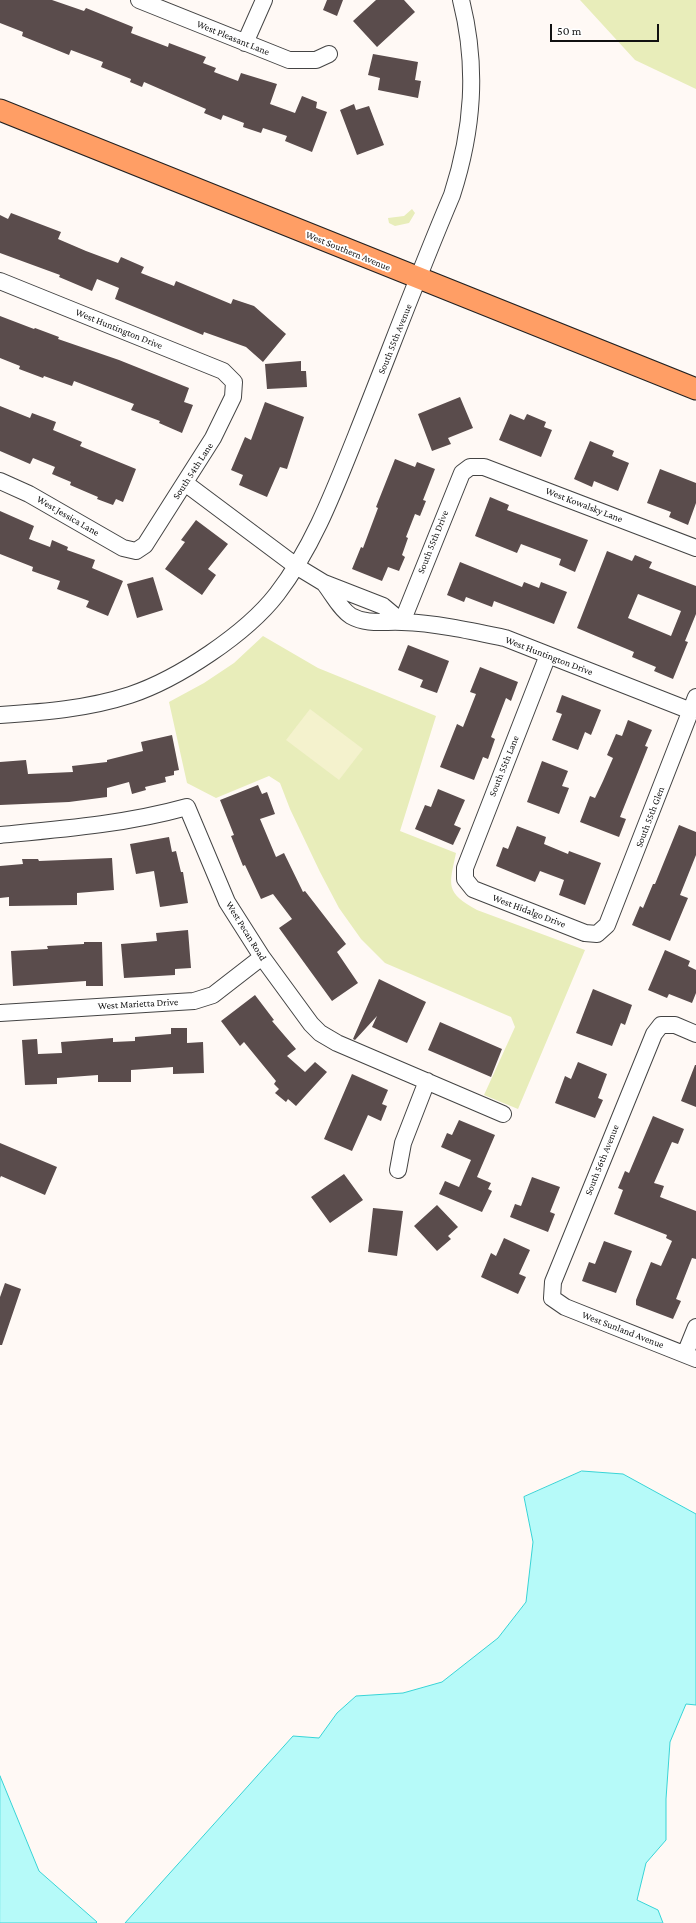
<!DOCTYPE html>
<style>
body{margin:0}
#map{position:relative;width:696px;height:1923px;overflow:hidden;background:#fff9f5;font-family:"Crimson Pro",serif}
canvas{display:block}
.scale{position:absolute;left:550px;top:24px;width:109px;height:18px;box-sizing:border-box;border:2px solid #111;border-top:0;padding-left:5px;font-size:12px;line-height:14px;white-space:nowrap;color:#111;-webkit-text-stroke:3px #fff;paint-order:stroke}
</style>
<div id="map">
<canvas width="696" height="1923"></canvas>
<div class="scale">50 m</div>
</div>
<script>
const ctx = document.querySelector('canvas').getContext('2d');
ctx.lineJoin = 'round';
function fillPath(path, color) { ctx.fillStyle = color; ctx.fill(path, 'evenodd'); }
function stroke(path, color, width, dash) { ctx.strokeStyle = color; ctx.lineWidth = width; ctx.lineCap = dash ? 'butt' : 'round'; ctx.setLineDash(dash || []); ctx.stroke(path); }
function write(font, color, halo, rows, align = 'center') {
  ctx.font = font + ' "Crimson Pro",serif'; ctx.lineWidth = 4; ctx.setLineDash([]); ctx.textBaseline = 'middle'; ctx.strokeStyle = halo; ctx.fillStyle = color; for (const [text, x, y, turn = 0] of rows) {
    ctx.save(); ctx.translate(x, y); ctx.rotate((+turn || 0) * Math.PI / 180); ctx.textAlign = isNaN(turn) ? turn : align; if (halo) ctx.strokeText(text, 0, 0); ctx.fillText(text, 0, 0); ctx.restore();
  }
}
const green = new Path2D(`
 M580 0H696V89L635 60Z
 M412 209 415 213 409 223 395 226 389 223 388 218 404 216Z
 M263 636 318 668 436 716 400 831 456 853C449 886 445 892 477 910L585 950 518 1109 484 1095 515 1027 511 1017 385 963 361 939 339 908 320 872 290 809 280 783 269 776 216 798 187 783 169 702 204 683 234 663Z`);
const pitch = new Path2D(`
 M310 709 363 749 339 780 286 740Z`);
const water = new Path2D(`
 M582 1471 623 1474 696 1514V1705L686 1704 670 1742 666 1799V1840L646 1863 637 1900 658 1910 663 1923H125L293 1736 319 1738 337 1713 356 1696 403 1693 442 1682 498 1638 526 1602 533 1542 524 1497Z
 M0 1776 39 1871 97 1922 96 1923H0Z`);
const building = new Path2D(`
 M0 0H52L84 11 86 8 133 27 131 33 168 47 169 43 206 57 203 63 216 68 214 72 238 81 241 73 277 84 270 104 295 113 302 96 317 102 316 108 327 112 312 152 285 141 287 136 263 128 261 133 243 127 244 123 223 115 221 120 204 113 206 109 144 82 142 87 130 82 131 79 101 67 103 62 71 50 69 55 22 36 23 32 0 23Z
 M327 0H343L337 16 323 10Z
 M376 0H404L415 12 377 47 353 21Z
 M373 54 418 62 415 80 421 81 418 98 378 90 380 78 368 75Z
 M354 104 356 110 369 106 384 145 357 155 340 110Z
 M11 213 61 232 58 239 86 251 118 263 121 257 144 267 141 273 174 286 176 281 231 304 233 299 254 306 286 334 263 362 246 347 204 332 203 335 115 299 119 288 97 279 92 291 59 277 60 275 0 253V215L8 219Z
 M0 316 34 329 35 328 59 337 58 339 119 360 189 388 184 402 193 405 182 433 159 423 160 421 131 410 134 404 74 381 72 386 44 376 43 378 19 369 20 366 0 358Z
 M301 361V371H306L307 387 267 389 265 364Z
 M460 397 473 428 448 438 451 444 432 451 418 414Z
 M265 402 304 417 287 469 280 467 267 497 239 485 243 475 231 470 245 437 251 440Z
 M0 406 30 418 32 413 56 422 53 430 82 442 80 446 136 469 123 502 116 499 113 505 97 499 98 497 70 485 71 482 52 474 55 467 33 458 30 464 0 451Z
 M510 414 524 420 527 414 546 422 544 427 552 430 541 457 499 440Z
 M590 441 614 451 612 456 629 463 618 491 594 481 592 487 574 479Z
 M395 459 415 467 417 462 435 469 423 500 426 501 420 516 415 514 406 537 408 538 402 555 405 557 399 571 388 567 382 581 352 569 361 547 363 548 378 508 376 507Z
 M660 469 696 483V503L688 525 669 517 671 512 647 503Z
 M490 497 509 505 507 510 588 540 575 572 559 565 561 559 521 544 517 553 475 536Z
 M0 511 34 526 29 539 50 547 52 540 68 547 67 550 95 560 92 568 123 581 108 616 86 607 89 601 57 589 60 581 32 571 33 567 0 554Z
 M196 520 228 544 208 569 216 575 202 595 165 569 185 542 181 540Z
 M607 551 632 561 635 555 652 562 649 568 696 586V614L685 641 688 642 673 679 654 671 656 667 632 657 634 652 577 628ZM638 594 681 611 671 636 628 618Z
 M460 562 522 587 524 582 539 588 541 582 567 592 554 624 494 601 492 607 466 597 464 602 447 595Z
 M153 577 163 610 137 618 127 584Z
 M408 645 449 661 437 693 420 687 423 680 398 670Z
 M480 667 518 682 511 701 506 698 491 737 495 739 488 759 483 757 474 780 440 767 457 724 463 727 476 694 470 692Z
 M562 695 601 710 591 735 585 732 578 750 552 740 562 714 556 712Z
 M628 720 652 730 645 746 648 747 620 817 626 819 619 837 580 822 590 796 595 798 603 781 613 758 607 755 616 734 622 736Z
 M172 735 179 770 174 771V775L165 777 166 782 145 787 146 790 132 794 129 782 107 788V797L69 802 0 805V762L26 760 28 774 73 772 72 766 107 762V760L143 751 141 742Z
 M542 761 568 771 562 786 569 788 559 814 527 802Z
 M258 785 262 794 267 792 275 814 260 819 276 857 284 853 303 892 305 891 346 944 337 952 358 983 332 1001 279 928 292 919 273 894 261 899 245 865 243 866 231 836 234 835 220 800Z
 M438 789 465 800 454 825 461 828 453 845 415 829 425 805 431 807Z
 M679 825 696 832V855L680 895 688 898 670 941 632 925 640 906 643 908 653 884H655Z
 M517 826 546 837 544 844 568 854 569 851 601 863 585 905 559 895 564 880 540 871 535 882 496 866 503 847 508 849Z
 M169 837 172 852 176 851 181 872H183L188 903 160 907 154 871 136 874 130 844Z
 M112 858 114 890 77 893V905L9 906V897L0 898V866L23 864 22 859H38L39 861Z
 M188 930 191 968 175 969V975L124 978 121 944 157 941 156 933Z
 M84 942H102L103 986H86V981L13 986 11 951 48 949 47 946 84 944Z
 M665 950 690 961 688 966 696 970V993L692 1003 669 994 667 998 648 990Z
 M379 979 426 1002 407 1043 372 1027 377 1016 355 1040 353 1039Z
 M593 989 632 1005 625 1025 621 1023 612 1046 576 1033Z
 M255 995 274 1020 272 1021 296 1049 287 1056 305 1072 315 1062 327 1072 296 1106 288 1099 286 1102 275 1093 279 1089 274 1084 276 1081 244 1042 240 1046 221 1021Z
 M440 1022 502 1049 491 1077 428 1050Z
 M171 1028H187V1043L203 1042 204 1073 173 1074V1067L131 1070V1082H98V1075L57 1078V1084L25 1085 22 1040 37 1039 38 1054 62 1053 61 1042 113 1038V1042L135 1041V1037L171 1034Z
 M578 1062 607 1074 598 1098 603 1100 595 1118 555 1103 565 1076 571 1079Z
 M695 1065H696V1107L681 1101Z
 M352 1074 388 1090 382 1104 387 1106 381 1121 368 1115 352 1151 324 1139Z
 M653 1116 684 1129 678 1144 672 1142 654 1183 664 1186 660 1197 696 1211V1259L692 1258 676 1299 681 1301 673 1319 636 1305V1300L651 1262 661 1266 672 1241 666 1238 667 1235 614 1214 623 1190 618 1188 625 1171 629 1173Z
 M459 1120 495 1135 477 1177 491 1183 488 1189 492 1191 482 1212 439 1194 445 1181 459 1187 471 1160 441 1147 447 1133 452 1135Z
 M0 1143 57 1167 45 1195 1 1176 0 1178Z
 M344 1174 363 1200 330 1223 311 1197Z
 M532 1177 560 1187 550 1212 555 1214 548 1232 510 1217 515 1204 521 1206Z
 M437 1205 458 1227 448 1236 451 1239 437 1251 414 1226Z
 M373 1208 403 1211 397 1256 368 1252Z
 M504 1238 530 1250 519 1274 526 1277 518 1294 481 1277 491 1253 496 1256Z
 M604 1241 632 1251 616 1293 582 1281 589 1262 595 1264Z
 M5 1283 21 1289 2 1345H0V1297Z`);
const minor = new Path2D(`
 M139 0 289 60H316L329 54
 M245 43 264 0
 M0 281 223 371 234 382 233 397 213 438 145 545 136 551 123 548 29 494 0 481
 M185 483 296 566 324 583 383 606 402 622
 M324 583C332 593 340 609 351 616 367 625 385 621 402 622 436 623 472 631 505 638L691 711
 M402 622 462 473 470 467H484L696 548
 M548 655 465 868V879L473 889 585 933 597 934 607 925 696 697
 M0 715C44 712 87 709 130 695 178 679 246 634 277 594 313 547 334 491 356 436 388 356 418 275 452 195 473 130 478 67 461 0
 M0 835C63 829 126 824 187 807L227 902 262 957 311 1024 320 1033 337 1043 503 1114
 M0 1013 194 1001 213 995 262 957
 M696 1034 675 1025H661L654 1034 553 1282 552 1298 565 1307 696 1359
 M398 1170 403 1143 427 1081
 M685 1354 696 1327`);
const major = new Path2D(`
 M0 110 696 389`);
const streetNames = [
 ["West Pleasant Lane",233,38,22],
 ["West Southern Avenue",348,251,22],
 ["West Huntington Drive",119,329,22],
 ["South 55th Avenue",395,339,-68],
 ["South 54th Lane",193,471,-57],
 ["West Kowalsky Lane",584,505,21],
 ["West Jessica Lane",68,516,30],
 ["South 55th Drive",433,542,-68],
 ["West Huntington Drive",549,656,21],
 ["South 55th Lane",504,766,-68],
 ["South 55th Glen",650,817,-69],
 ["West Hidalgo Drive",529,911,21],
 ["West Pecan Road",246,931,58],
 ["West Marietta Drive",138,1004,-3],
 ["South 56th Avenue",602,1160,-68],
 ["West Sunland Avenue",623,1330,21]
];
fillPath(green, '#e8edba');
fillPath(pitch, '#f4f2cd');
fillPath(water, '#b6faf9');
stroke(water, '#38d4d6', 1);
fillPath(building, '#5a4c4c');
stroke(minor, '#444', 18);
stroke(major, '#222', 23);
stroke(minor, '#fff', 16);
stroke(major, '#ff9e65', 21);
write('10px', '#111', '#fff', streetNames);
</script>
